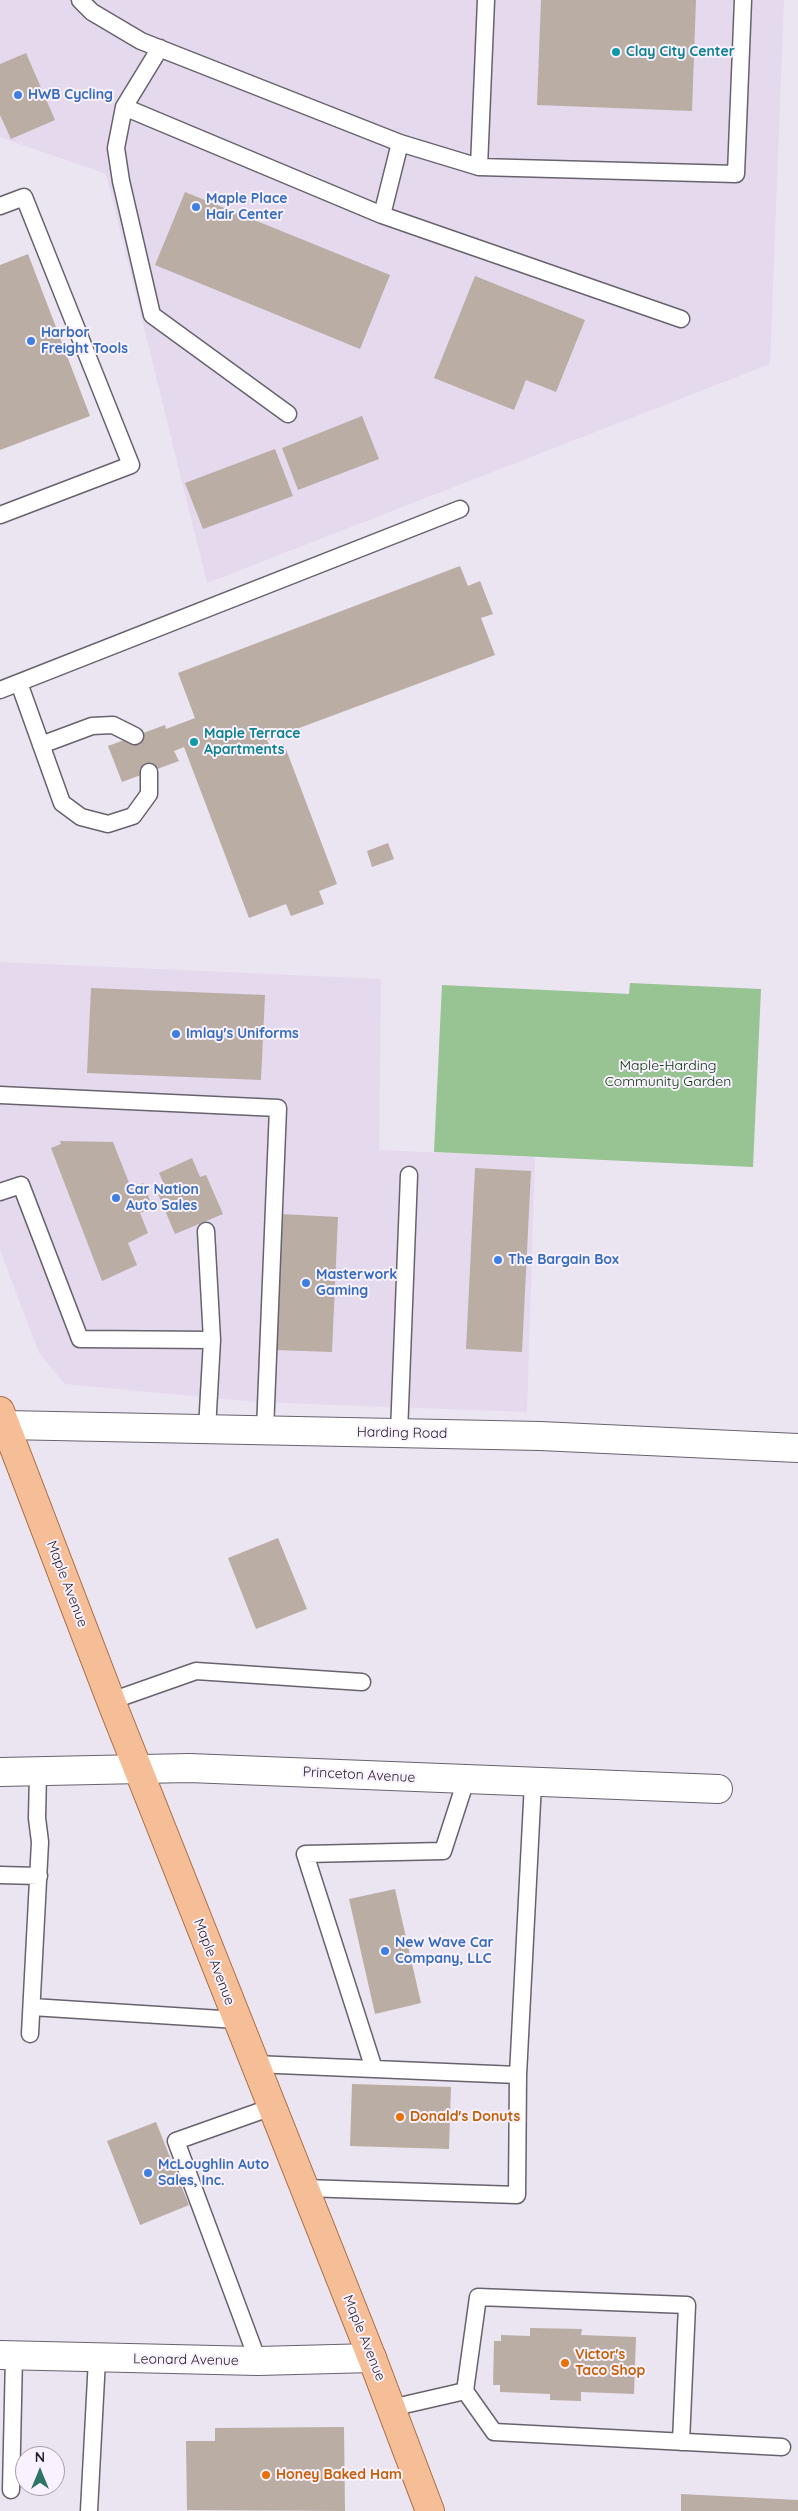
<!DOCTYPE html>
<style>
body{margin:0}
#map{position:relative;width:798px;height:2511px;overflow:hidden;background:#ebe4f1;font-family:Quicksand,sans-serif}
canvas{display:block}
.north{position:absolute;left:15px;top:2446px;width:50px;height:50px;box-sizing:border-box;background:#f9f1fe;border:1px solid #a59fa9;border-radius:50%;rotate:0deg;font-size:14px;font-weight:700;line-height:20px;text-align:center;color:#272429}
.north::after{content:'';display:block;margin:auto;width:18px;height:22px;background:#2e7469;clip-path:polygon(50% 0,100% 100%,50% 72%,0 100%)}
</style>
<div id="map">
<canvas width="798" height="2511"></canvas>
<div class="north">N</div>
</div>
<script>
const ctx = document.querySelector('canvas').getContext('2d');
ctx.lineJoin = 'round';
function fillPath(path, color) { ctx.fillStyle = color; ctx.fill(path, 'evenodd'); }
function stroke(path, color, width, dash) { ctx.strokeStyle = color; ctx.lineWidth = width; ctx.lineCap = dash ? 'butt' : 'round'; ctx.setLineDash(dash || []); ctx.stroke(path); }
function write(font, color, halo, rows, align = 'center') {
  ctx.font = font + ' Quicksand,sans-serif'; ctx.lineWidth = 4; ctx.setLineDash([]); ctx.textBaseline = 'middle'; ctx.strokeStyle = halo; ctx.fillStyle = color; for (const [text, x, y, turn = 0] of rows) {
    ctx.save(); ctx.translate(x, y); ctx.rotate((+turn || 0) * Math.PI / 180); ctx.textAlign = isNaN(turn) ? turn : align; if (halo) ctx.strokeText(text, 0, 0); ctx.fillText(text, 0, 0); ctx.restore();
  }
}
const built = new Path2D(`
 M0 0H784L770 364 207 583 106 174 0 137Z
 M0 962 381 979 379 1150 535 1157 527 1412 256 1402 65 1384 39 1353 0 1250Z`);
const green = new Path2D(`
 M630 983 761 989 753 1167 434 1152 442 985 629 994Z`);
const building = new Path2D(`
 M541 0H696L692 111 537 105Z
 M26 53 55 120 11 139 0 115V64Z
 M185 192 390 275 360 349 155 265Z
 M28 254 90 416 0 450V265Z
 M475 276 585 320 556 392 526 380 514 410 434 378Z
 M362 416 379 459 298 490 282 448Z
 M275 449 293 496 203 529 185 483Z
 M460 566 468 586 480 581 493 614 481 618 495 655 267 740 271 749 284 744 337 884 319 891 324 904 291 916 286 904 249 918 184 747 174 751 179 761 122 782 108 746 165 725 166 729 195 718 178 673Z
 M388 843 394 859 372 867 367 851Z
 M91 988 265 995 261 1080 87 1073Z
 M60 1141 113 1142 131 1188 143 1183 153 1208 140 1213 148 1233 128 1243 137 1265 102 1281 51 1148 61 1144Z
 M192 1158 200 1177 206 1175 223 1214 175 1234 158 1194H160L157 1185 163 1182 159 1173Z
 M475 1168 531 1171 522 1352 466 1349Z
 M281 1214 338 1217 332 1352 275 1350Z
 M278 1538 307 1609 256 1629 228 1558Z
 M395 1889 421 2003 375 2014 349 1899Z
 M352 2084 451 2087 449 2149 350 2146Z
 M156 2122 189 2205 140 2225 107 2141Z
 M530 2328 582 2329 581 2335 636 2337 634 2394 581 2392V2401L550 2400V2394L500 2392V2385H493L494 2341H501V2335L530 2336Z
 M344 2427 345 2511 187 2510 186 2441H215V2428Z
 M681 2494 798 2500V2511H681Z`);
const lane = new Path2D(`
 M80 0 92 12 141 41 400 143 479 167 736 174 743 0
 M160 48 124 107 116 148 121 181 152 315 288 414
 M124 107 382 215 681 319
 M479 167 486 0
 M0 206 24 197 131 465 0 515
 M382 215 400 143
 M19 683 62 803 81 817 108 824 133 816 149 794V772
 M0 690 460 509
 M41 745 92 726 113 725 135 736
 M0 1095 278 1108 265 1430
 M0 1192 21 1185 80 1339 212 1340 207 1429
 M206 1231 212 1340
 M399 1433 409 1175
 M111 1701 196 1671 362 1682
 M0 1875 39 1876
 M32 2007 237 2020
 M30 2034 40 1842 37 1818 38 1772
 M254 2064 518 2075
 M374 2069 305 1854 443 1851 466 1780
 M304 2188 517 2195 518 2075 533 1783
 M258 2361 176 2141 272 2107
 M465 2391 478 2297 687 2305 681 2442
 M391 2408 465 2391 494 2432 782 2447
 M11 2490 14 2356
 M89 2511 97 2359`);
const street = new Path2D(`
 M6 1425 540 1436 798 1448
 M0 1772 189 1768 718 1789
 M0 2355 258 2361 372 2358`);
const primary = new Path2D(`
 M0 1411 111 1701 372 2358 430 2511`);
const markers = [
 [616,52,5,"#0f9aa8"],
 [18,95,5,"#3f7fe0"],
 [196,207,5,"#3f7fe0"],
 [31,341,5,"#3f7fe0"],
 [194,742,5,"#0f9aa8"],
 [176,1034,5,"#3f7fe0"],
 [116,1198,5,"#3f7fe0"],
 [498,1260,5,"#3f7fe0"],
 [306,1283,5,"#3f7fe0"],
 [385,1951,5,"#3f7fe0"],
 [400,2117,5,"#e8710a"],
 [148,2173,5,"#3f7fe0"],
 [565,2363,5,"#e8710a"],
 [266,2475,5,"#e8710a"]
];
const cultureNames = [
 ["Clay City Center",626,52],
 ["Maple Terrace",204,734],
 ["Apartments",204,750]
];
const shopNames = [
 ["HWB Cycling",28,95],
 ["Maple Place",206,199],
 ["Hair Center",206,215],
 ["Harbor",41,333],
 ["Freight Tools",41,349],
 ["Imlay's Uniforms",186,1034],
 ["Car Nation",126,1190],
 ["Auto Sales",126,1206],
 ["The Bargain Box",508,1260],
 ["Masterwork",316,1275],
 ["Gaming",316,1291],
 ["New Wave Car",395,1943],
 ["Company, LLC",395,1959],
 ["McLoughlin Auto",158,2165],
 ["Sales, Inc.",158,2181]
];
const parkNames = [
 ["Maple-Harding",668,1066],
 ["Community Garden",668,1082]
];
const streetNames = [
 ["Harding Road",402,1433,1],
 ["Maple Avenue",67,1584,69],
 ["Princeton Avenue",359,1775,3],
 ["Maple Avenue",214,1962,69],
 ["Maple Avenue",364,2338,68],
 ["Leonard Avenue",186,2360,1]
];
const foodNames = [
 ["Donald's Donuts",410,2117],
 ["Victor's",575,2355],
 ["Taco Shop",575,2371],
 ["Honey Baked Ham",276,2475]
];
fillPath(built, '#e5d9ed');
fillPath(green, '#98c393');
fillPath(building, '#baada4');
stroke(lane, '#68626d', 19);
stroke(street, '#68626d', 30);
stroke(primary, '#a96c43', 30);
stroke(lane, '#fff', 16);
stroke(street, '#fff', 28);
stroke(primary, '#f5be97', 28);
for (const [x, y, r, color] of markers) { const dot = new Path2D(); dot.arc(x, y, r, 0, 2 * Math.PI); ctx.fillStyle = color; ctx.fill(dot); stroke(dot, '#f9f1fe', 2); }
write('bold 14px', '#0d838f', '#f9f1fe', cultureNames, 'left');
write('bold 14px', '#366cbe', '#f9f1fe', shopNames, 'left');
write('14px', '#023501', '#f9f1fe', parkNames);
write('14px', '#272429', '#f9f1fe', streetNames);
write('bold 14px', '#c56008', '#f9f1fe', foodNames, 'left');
</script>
